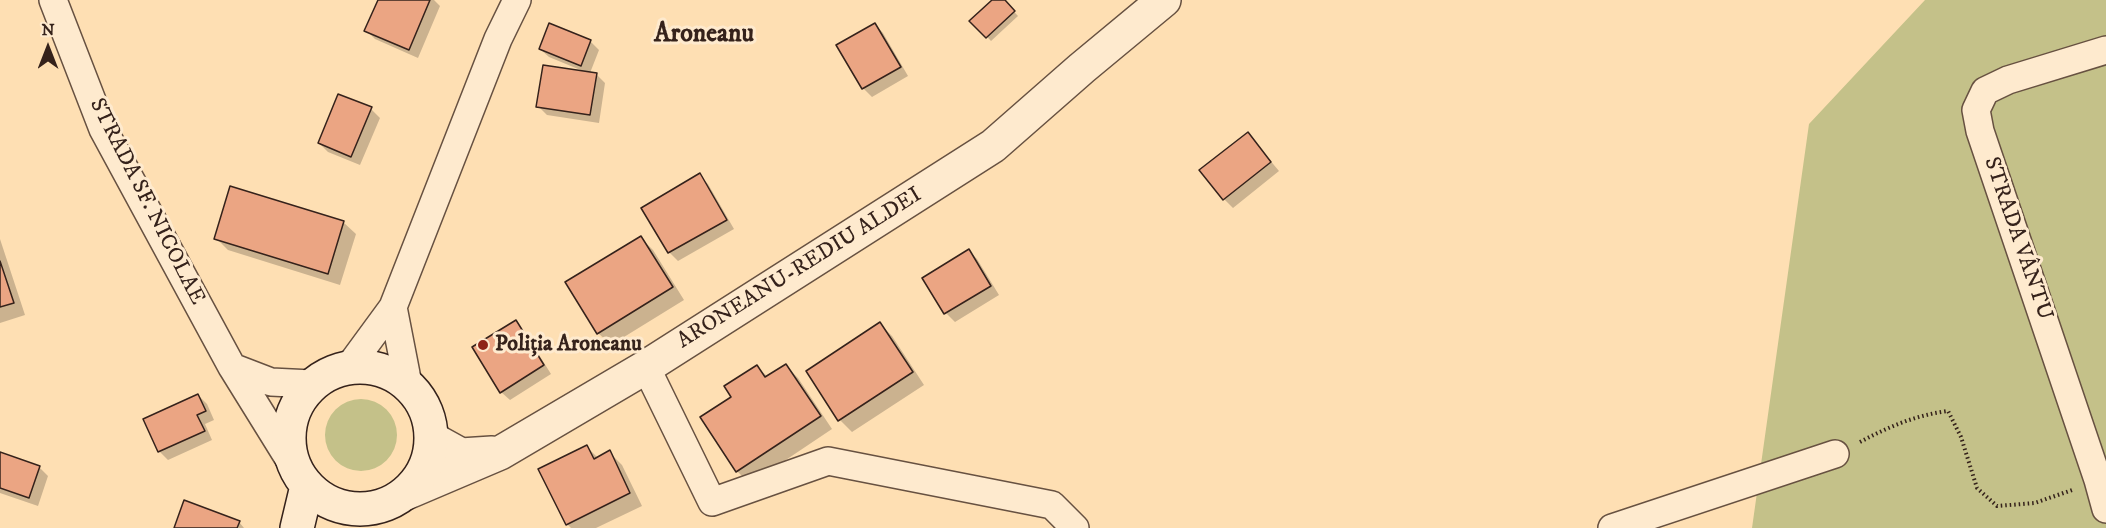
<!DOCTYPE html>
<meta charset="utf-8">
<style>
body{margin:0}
#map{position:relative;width:2106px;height:528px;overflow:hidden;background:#fedfb3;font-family:"IM FELL DW Pica",serif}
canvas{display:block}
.north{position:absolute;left:18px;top:18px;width:60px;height:60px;-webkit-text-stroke:4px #feeace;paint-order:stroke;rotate:0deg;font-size:16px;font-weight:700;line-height:24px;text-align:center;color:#35221b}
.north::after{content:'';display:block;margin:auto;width:21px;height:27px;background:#35221b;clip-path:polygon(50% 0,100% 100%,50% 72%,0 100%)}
</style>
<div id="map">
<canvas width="2106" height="528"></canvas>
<div class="north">N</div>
</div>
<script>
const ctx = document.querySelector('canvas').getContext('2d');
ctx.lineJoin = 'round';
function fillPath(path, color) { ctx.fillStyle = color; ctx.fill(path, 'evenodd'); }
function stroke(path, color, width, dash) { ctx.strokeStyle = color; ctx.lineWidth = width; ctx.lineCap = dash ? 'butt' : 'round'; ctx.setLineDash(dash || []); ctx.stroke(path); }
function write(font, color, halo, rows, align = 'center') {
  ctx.font = font + ' "IM FELL DW Pica",serif'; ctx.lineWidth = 6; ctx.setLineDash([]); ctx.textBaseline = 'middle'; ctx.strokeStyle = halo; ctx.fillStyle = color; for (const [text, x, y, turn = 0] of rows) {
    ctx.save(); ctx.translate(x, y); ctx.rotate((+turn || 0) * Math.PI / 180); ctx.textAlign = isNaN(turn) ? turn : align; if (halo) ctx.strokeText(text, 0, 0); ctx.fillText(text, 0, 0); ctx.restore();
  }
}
const green = new Path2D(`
 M1925 0H2106V528H1752L1809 124Z
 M325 435a36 36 0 1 1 72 0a36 36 0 1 1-72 0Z`);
const shadow = new Path2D(`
 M379 0H434L440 6 418 58 375 39 366 30Z
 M994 0H1003L1018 16 991 41 972 21Z
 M875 24 883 33 908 76 872 97 863 88Z
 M590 41 599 50 590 73 596 74 605 83 599 123 547 115 538 106 583 71 549 57 540 49Z
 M371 109 380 118 360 165 328 152 319 143Z
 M1248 134 1279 171 1233 208 1224 199Z
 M699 175 708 184 734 229 678 261 669 252 643 208Z
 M343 222 356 234 340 285 228 250 216 238Z
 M641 238 653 250 684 300 611 345 598 333Z
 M0 239 25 315 0 323Z
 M969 251 977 259 999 295 955 322 946 313 924 278Z
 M515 322 524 331 551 374 510 400 501 392Z
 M880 324 892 336 924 385 852 432 840 420 808 371Z
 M785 365 798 378 832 429 750 484 737 471 702 418 733 398 757 367 768 377Z
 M198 395 207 404 214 420 205 424 212 440 168 460 159 451Z
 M587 447 598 458 609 452 622 465 642 506 596 528H571L567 524Z
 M0 454 39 467 48 476 38 506 0 493Z
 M239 522 244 528H175Z`);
const building = new Path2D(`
 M378 0H430L409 50 364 31Z
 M992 0H1005L1015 11 986 38 969 21Z
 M549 23 591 40 581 66 539 49Z
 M875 23 901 67 862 89 836 45Z
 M543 65 597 73 590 115 536 107Z
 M338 94 372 107 351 157 318 143Z
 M1248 132 1271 162 1223 200 1199 170Z
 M700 173 727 220 668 253 641 208Z
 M230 186 344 221 328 274 214 239Z
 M641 236 673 287 597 334 565 282Z
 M969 249 991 286 944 314 922 278Z
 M0 261 14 303 0 307Z
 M516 320 544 365 500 393 472 347Z
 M880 322 913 372 838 421 806 371Z
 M786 364 821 416 736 472 700 417 731 397 724 386 757 365 765 377Z
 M198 394 206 411 197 415 205 431 158 452 143 419Z
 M587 445 594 459 610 450 630 493 566 525 538 469Z
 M0 452 40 466 29 498 0 488Z
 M184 500 240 521 237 528H174Z`);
const path = new Path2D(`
 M1860 442C1888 427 1916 415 1948 411L1961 437 1977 488 1997 506 2035 503 2072 490`);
const minor = new Path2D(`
 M53 0 103 129 232 367 294 467
 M2106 50 2008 80 1985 91 1976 110 1980 131 2098 480 2106 509
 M393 307 408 384
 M232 367 271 382 312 384
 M349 367 393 307 498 39 517 0
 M646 367 712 502 828 461 1052 505 1075 528
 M1612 528 1835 454`);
const tertiary = new Path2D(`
 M432 439 461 455 492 453
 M406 493 500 453 646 367 993 146 1082 68 1164 0`);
const secondary = new Path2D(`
 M289 438a71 71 0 1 1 142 0a71 71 0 1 1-142 0Z
 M297 528 307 486`);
const markers = [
 [483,345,6,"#8f2418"]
];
const streetNames = [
 ["STRADA SF. NICOLAE",146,202,63],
 ["STRADA VÂNTU",2017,239,71],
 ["ARONEANU-REDIU ALDEI",800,269,-32]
];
const poiNames = [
 ["Poliția Aroneanu",495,345]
];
const quarterNames = [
 ["Aroneanu",704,36]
];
fillPath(green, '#c4c189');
fillPath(shadow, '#0003');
fillPath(building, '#eba583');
stroke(building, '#35221b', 1.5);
stroke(minor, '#675141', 30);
stroke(tertiary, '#675141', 36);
stroke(secondary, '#35221b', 36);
stroke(path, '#35221b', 4, [1.5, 3]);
stroke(minor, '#feeace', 27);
stroke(tertiary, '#feeace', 33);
stroke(secondary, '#feeace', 33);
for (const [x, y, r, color] of markers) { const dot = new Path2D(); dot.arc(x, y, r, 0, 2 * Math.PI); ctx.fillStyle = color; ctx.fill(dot); stroke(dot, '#feeace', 2); }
write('22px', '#35221b', '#feeace', streetNames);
write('bold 22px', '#35221b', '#feeace', poiNames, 'left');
write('bold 26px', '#35221b', '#feeace', quarterNames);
</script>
